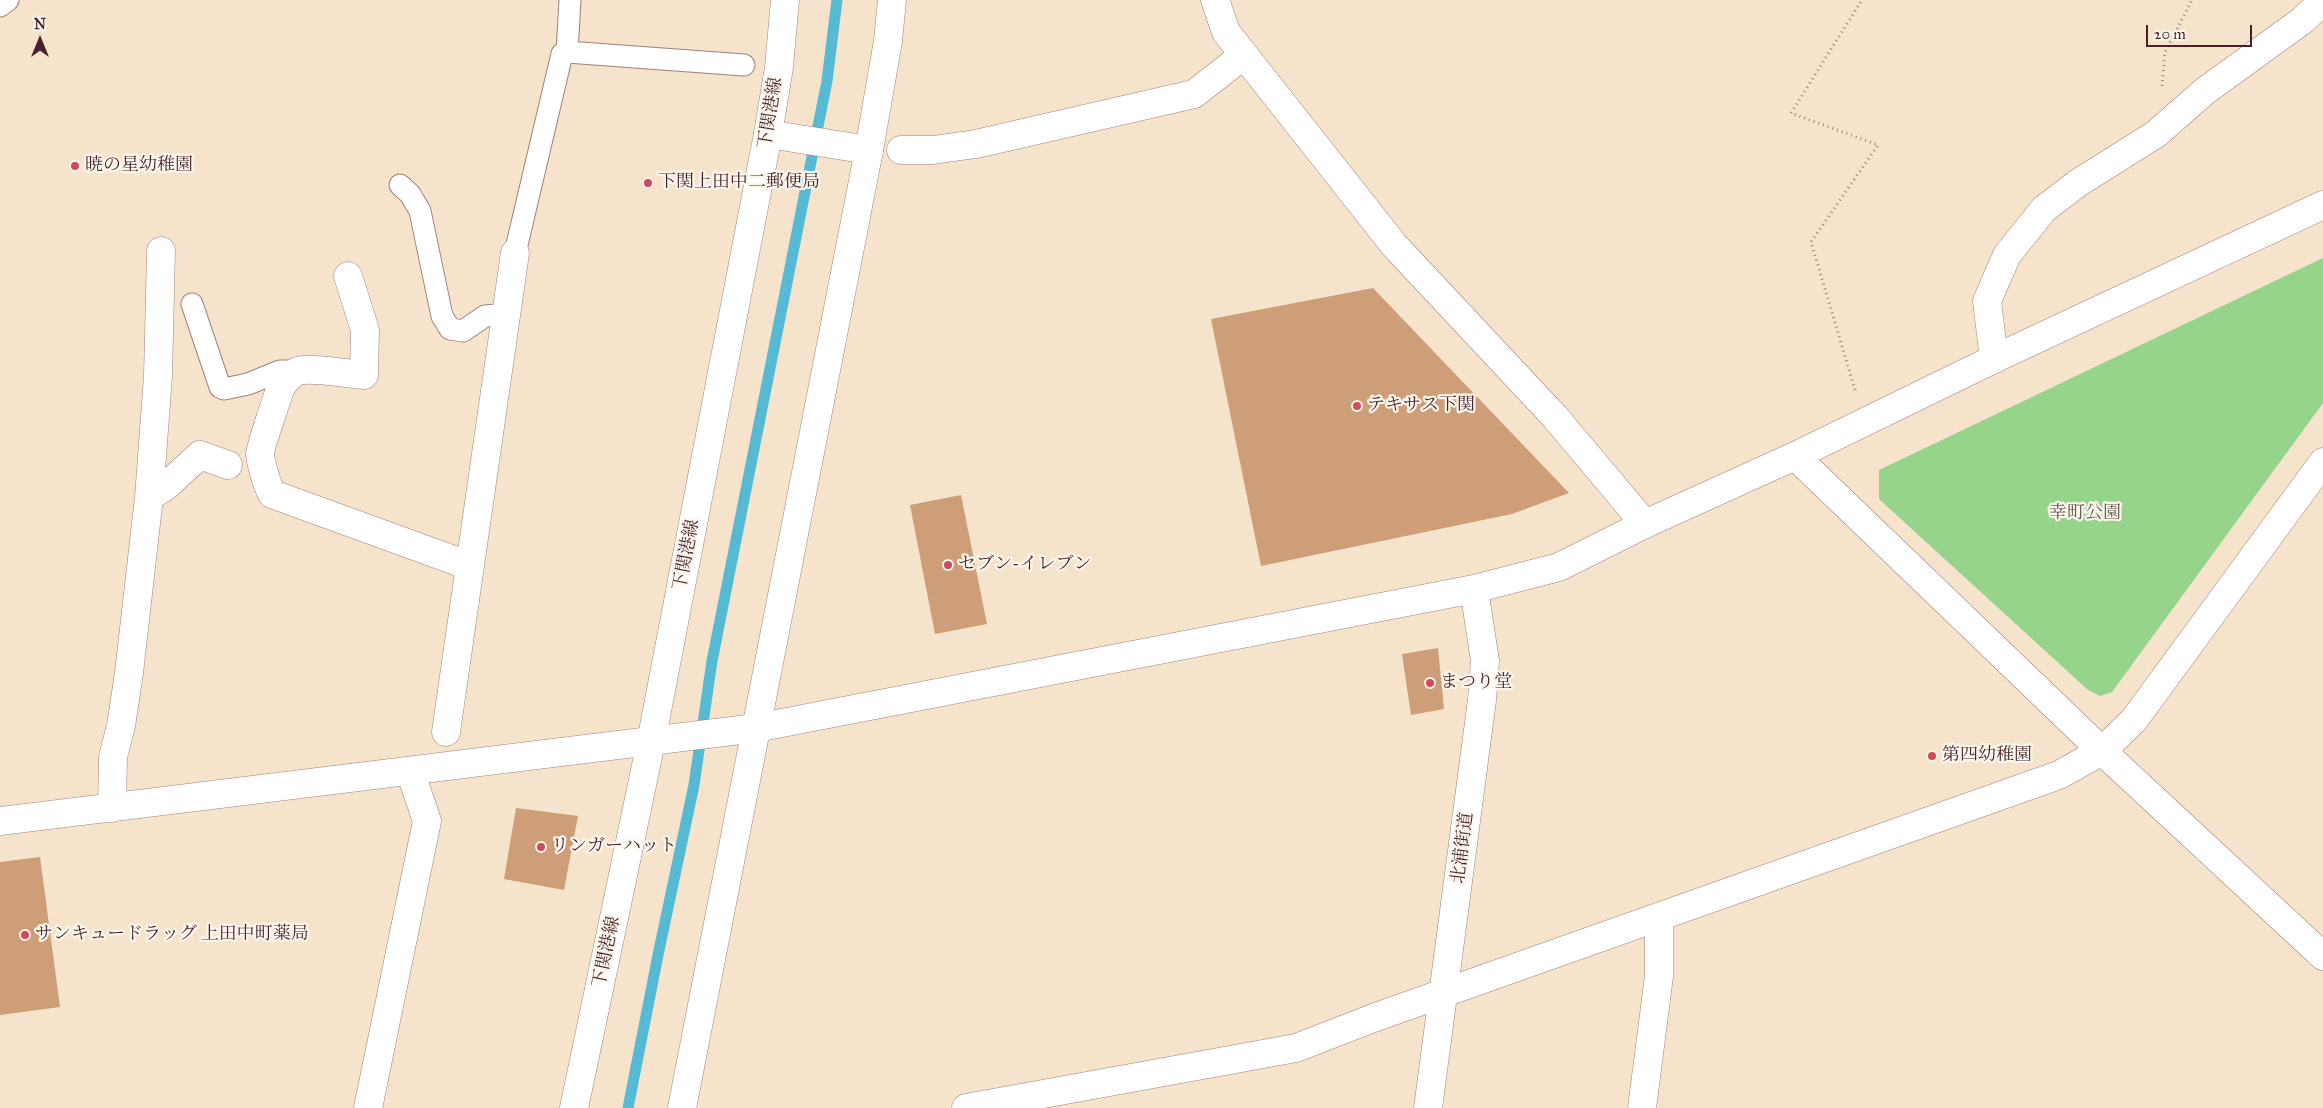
<!DOCTYPE html>
<meta charset="utf-8">
<style>
body{margin:0}
#map{position:relative;width:2323px;height:1108px;overflow:hidden;background:#f6e3cb;font-family:"IM FELL Great Primer",serif}
canvas{display:block}
.north{position:absolute;left:15px;top:15px;width:50px;height:50px;-webkit-text-stroke:4px #fbf7ec;paint-order:stroke;rotate:0deg;font-size:14px;font-weight:700;line-height:20px;text-align:center;color:#4a1f2b}
.north::after{content:'';display:block;margin:auto;width:18px;height:22px;background:#4a1f2b;clip-path:polygon(50% 0,100% 100%,50% 72%,0 100%)}
.scale{position:absolute;left:2146px;top:25px;width:106px;height:22px;box-sizing:border-box;border:2px solid #4a1f2b;border-top:0;padding-left:6px;font-size:15px;line-height:18px;white-space:nowrap;color:#4a1f2b;-webkit-text-stroke:4px #fbf7ec;paint-order:stroke}
</style>
<div id="map">
<canvas width="2323" height="1108"></canvas>
<div class="north">N</div>
<div class="scale">20 m</div>
</div>
<script>
const ctx = document.querySelector('canvas').getContext('2d');
ctx.lineJoin = 'round';
function fillPath(path, color) { ctx.fillStyle = color; ctx.fill(path, 'evenodd'); }
function stroke(path, color, width, dash) { ctx.strokeStyle = color; ctx.lineWidth = width; ctx.lineCap = dash ? 'butt' : 'round'; ctx.setLineDash(dash || []); ctx.stroke(path); }
function write(font, color, halo, rows, align = 'center') {
  ctx.font = font + ' "IM FELL Great Primer","Noto Serif JP",serif'; ctx.lineWidth = 4.5; ctx.setLineDash([]); ctx.textBaseline = 'middle'; ctx.strokeStyle = halo; ctx.fillStyle = color; for (const [text, x, y, turn = 0] of rows) {
    ctx.save(); ctx.translate(x, y); ctx.rotate((+turn || 0) * Math.PI / 180); ctx.textAlign = isNaN(turn) ? turn : align; if (halo) ctx.strokeText(text, 0, 0); ctx.fillText(text, 0, 0); ctx.restore();
  }
}
const green = new Path2D(`
 M2323 258V403L2112 692 2100 696 2088 690 1879 499V470Z`);
const stream = new Path2D(`
 M628 1108 658 955 694 785 712 661 827 81 837 0`);
const building = new Path2D(`
 M1373 288 1569 493 1512 514 1261 566 1211 319Z
 M961 495 987 624 935 634 910 505Z
 M1438 648 1444 709 1411 715 1402 654Z
 M516 808 578 816 564 890 504 879Z
 M40 857 60 1007 0 1015V862Z`);
const path = new Path2D(`
 M2162 86 2165 52 2192 0
 M1855 390 1811 242 1878 145 1791 113 1862 0`);
const lane = new Path2D(`
 M0 6 8 0
 M567 52 744 65
 M400 185 410 194 420 211 442 316 450 329 463 331 485 316 507 314
 M515 253 562 54 567 52 570 0
 M192 304 220 387 224 389 248 384 280 371H297`);
const street = new Path2D(`
 M1215 0 1226 32 1394 245 1555 417 1645 524
 M768 134 869 150
 M901 150H933L976 144 1194 94 1244 55
 M348 276 365 330 364 375C349 374 310 367 298 371 292 373 284 382 281 387 278 395 260 448 260 454 261 464 267 485 272 494L470 566
 M1994 359 1987 301 2007 255 2044 209 2078 183 2156 134 2205 91 2303 20 2323 1
 M149 497 166 486 200 455 228 465
 M446 732 515 253
 M112 808 113 757 121 726 129 673 149 497 158 376 161 251
 M368 1108 427 821 410 771
 M1642 1108 1659 976V918`);
const secondary = new Path2D(`
 M1795 456 2102 751 2323 956
 M0 821 756 728 1474 589 1559 567 1645 524 1795 456 1994 359 2323 205
 M966 1108 1296 1048 1376 1017 2059 775 2102 751 2134 720 2323 462
 M1428 1108 1482 700 1485 661 1474 589`);
const primary = new Path2D(`
 M574 1108 651 742 768 134 779 67 785 0
 M682 1108 869 150 888 41 892 0`);
const markers = [
 [75,166,5,"#d1495b"],
 [648,183,5,"#d1495b"],
 [1357,406,5,"#d1495b"],
 [948,565,5,"#d1495b"],
 [1430,683,5,"#d1495b"],
 [1932,756,5,"#d1495b"],
 [541,847,5,"#d1495b"],
 [25,935,5,"#d1495b"]
];
const streetNames = [
 ["下関港線",771,113,-81],
 ["下関港線",687,555,-79],
 ["北浦街道",1463,848,-83],
 ["下関港線",607,952,-78]
];
const poiNames = [
 ["暁の星幼稚園",85,166],
 ["下関上田中二郵便局",658,183],
 ["テキサス下関",1367,406],
 ["セブン-イレブン",958,565],
 ["まつり堂",1440,683],
 ["第四幼稚園",1942,756],
 ["リンガーハット",551,847],
 ["サンキュードラッグ 上田中町薬局",35,935]
];
const parkNames = [
 ["幸町公園",2085,514]
];
fillPath(green, '#95d48a');
stroke(stream, '#56bad4', 11);
fillPath(building, '#cd9e78');
stroke(lane, '#a0817b', 23);
stroke(street, '#a0817b', 29);
stroke(secondary, '#a0817b', 29);
stroke(primary, '#a0817b', 29);
stroke(path, '#a0817b', 3, [1, 4]);
stroke(lane, '#fff', 21);
stroke(street, '#fff', 28);
stroke(secondary, '#fff', 28);
stroke(primary, '#fff', 28);
for (const [x, y, r, color] of markers) { const dot = new Path2D(); dot.arc(x, y, r, 0, 2 * Math.PI); ctx.fillStyle = color; ctx.fill(dot); stroke(dot, '#fbf7ec', 2); }
write('18px', '#4a1f2b', '#fbf7ec', streetNames);
write('18px', '#4a1f2b', '#fbf7ec', poiNames, 'left');
write('18px', '#605548', '#fbf7ec', parkNames);
</script>
